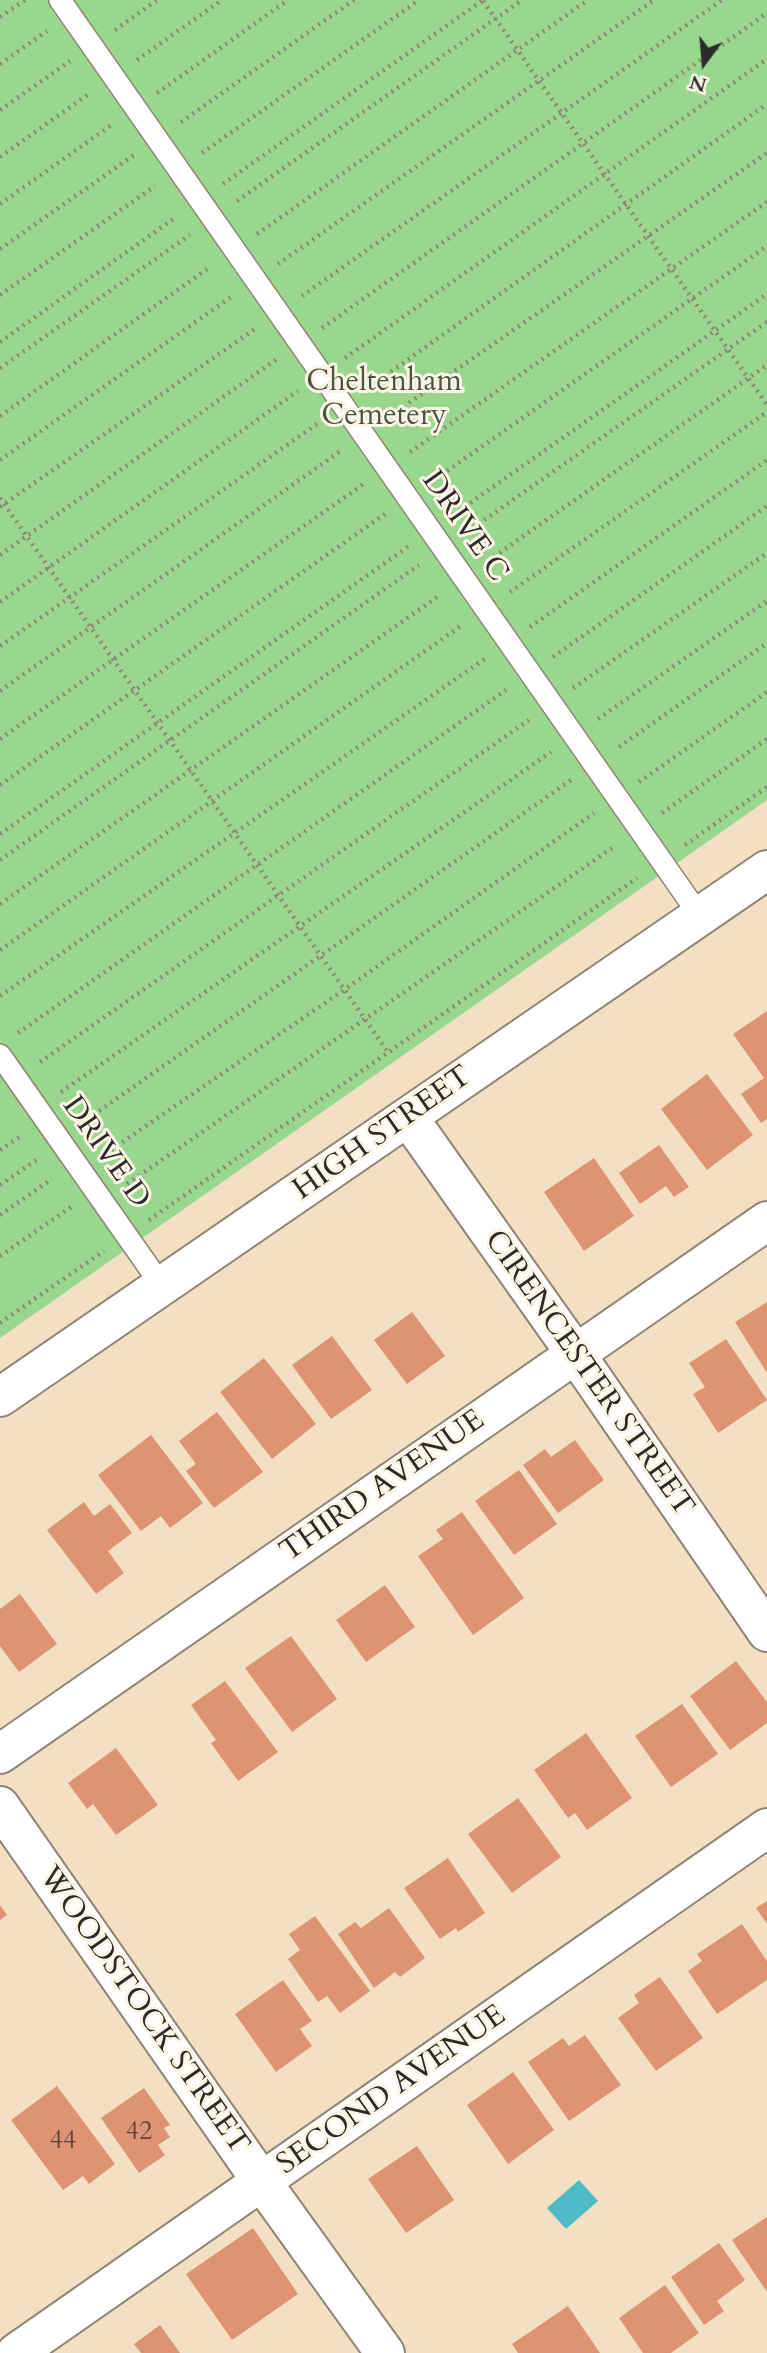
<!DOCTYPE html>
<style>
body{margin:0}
#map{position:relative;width:767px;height:2353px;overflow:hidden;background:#f3dfc1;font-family:Cardo,serif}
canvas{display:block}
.north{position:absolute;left:669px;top:28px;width:70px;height:70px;-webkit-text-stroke:5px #fcf5e5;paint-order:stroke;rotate:196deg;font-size:19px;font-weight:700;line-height:28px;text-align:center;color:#2b2b2b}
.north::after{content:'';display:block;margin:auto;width:24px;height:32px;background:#2b2b2b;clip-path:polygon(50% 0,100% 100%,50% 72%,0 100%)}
</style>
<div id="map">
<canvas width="767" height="2353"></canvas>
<div class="north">N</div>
</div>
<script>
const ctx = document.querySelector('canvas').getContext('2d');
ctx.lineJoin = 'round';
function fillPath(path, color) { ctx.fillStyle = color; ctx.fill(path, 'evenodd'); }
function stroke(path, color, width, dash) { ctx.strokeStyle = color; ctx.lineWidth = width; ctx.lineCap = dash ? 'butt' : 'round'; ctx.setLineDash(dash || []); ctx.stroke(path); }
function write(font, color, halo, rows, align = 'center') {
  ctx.font = font + ' Cardo,serif'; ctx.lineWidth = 6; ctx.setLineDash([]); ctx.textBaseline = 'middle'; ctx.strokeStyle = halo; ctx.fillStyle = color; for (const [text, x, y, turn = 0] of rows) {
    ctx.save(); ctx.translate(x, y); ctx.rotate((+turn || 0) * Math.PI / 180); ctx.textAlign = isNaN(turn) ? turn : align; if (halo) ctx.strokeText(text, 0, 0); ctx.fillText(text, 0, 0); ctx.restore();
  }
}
const green = new Path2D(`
 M0 0H767V800L0 1338Z`);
const water = new Path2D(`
 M579 2180 598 2201 566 2229 547 2208Z`);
const building = new Path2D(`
 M767 1011V1119L761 1123 741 1094 764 1078 733 1034Z
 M707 1074 753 1135 707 1170 661 1109Z
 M659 1145 689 1187 674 1197 666 1186 640 1204 619 1173Z
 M594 1158 634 1216 584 1251 544 1192Z
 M767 1302V1373L735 1322Z
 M412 1312 445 1356 407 1384 374 1340Z
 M332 1336 372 1390 331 1419 292 1365Z
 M726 1339 767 1400 718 1433 693 1394 705 1387 689 1363Z
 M264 1358 316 1424 272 1459 220 1392Z
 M217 1412 263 1472 214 1508 186 1471 196 1464 179 1441Z
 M151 1435 203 1503 170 1528 161 1516 141 1531 98 1475Z
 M575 1440 604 1480 558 1513 523 1465 545 1449 551 1457Z
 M519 1470 557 1524 514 1555 475 1501Z
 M84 1502 94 1516 110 1504 132 1533 108 1551 124 1573 96 1594 47 1530Z
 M462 1512 524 1598 473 1635 418 1556 443 1539 436 1530Z
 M385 1585 415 1627 366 1662 336 1620Z
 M20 1594 57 1644 19 1672 0 1646V1609Z
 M291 1636 337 1699 292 1732 245 1668Z
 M736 1661 767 1702V1723L730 1750 690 1696Z
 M225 1681 278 1752 238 1781 211 1743 216 1740 191 1705Z
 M682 1704 718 1754 671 1787 635 1736Z
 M586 1733 632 1798 587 1830 575 1813 568 1818 534 1770Z
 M116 1748 158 1805 116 1835 93 1804 87 1809 68 1783Z
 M518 1798 561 1857 512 1893 468 1834Z
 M448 1858 485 1913 458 1932 456 1928 440 1939 404 1888Z
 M767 1901V1924L756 1908Z
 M0 1905 7 1915 0 1920Z
 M389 1908 425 1958 400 1977 395 1972 374 1988 338 1934 355 1922 361 1928Z
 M315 1916 370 1991 340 2013 327 1996 318 2002 288 1959 300 1950 289 1934Z
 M742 1924 767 1961V1980L717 2014 688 1971 702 1961 697 1954Z
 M660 1977 703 2038 656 2071 618 2018 639 2003 634 1995Z
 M283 1980 312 2021 300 2029 312 2046 276 2072 235 2014Z
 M585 2035 621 2085 569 2121 528 2062 563 2038 569 2046Z
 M513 2072 554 2130 508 2164 467 2105Z
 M57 2086 115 2164 89 2184 83 2176 63 2190 11 2120Z
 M144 2088 170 2125 164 2128 170 2137 158 2145 165 2155 139 2173 101 2118Z
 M417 2146 454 2200 406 2233 368 2179Z
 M767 2217V2292L732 2240Z
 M253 2228 298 2294 232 2340 186 2274Z
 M719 2243 745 2280 717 2301 724 2311 704 2325 671 2277Z
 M665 2285 699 2333 671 2353H643L619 2318Z
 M568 2306 600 2353H518L512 2344Z
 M160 2325 180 2353H141L134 2344Z`);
const path = new Path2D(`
 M483 1 767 405
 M0 17 25 0
 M115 30 157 0
 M137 60 222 0
 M0 64 47 31
 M157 93 288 0
 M0 110 70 61
 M181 122 354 0
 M202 153 419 0
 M0 157 90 93
 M223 184 483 0
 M237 201 522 0
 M0 204 113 124
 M257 234 588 0
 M0 249 134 155
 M278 264 654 0
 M0 295 155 186
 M302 296 722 0
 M322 328 767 13
 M0 342 176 217
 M345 358 767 59
 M0 368 190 235
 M368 388 767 104
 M0 416 210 267
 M386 419 767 153
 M410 452 767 202
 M0 460 234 295
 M430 483 767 246
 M0 498 388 1052
 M0 507 255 329
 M453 515 767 294
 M467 532 767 322
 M0 555 277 359
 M488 561 767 365
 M510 592 767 412
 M0 602 298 391
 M530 627 767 460
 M0 646 320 422
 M553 657 767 506
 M573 688 767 553
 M0 691 342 450
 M598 719 767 601
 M0 739 365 483
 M619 747 767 643
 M639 782 767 692
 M0 785 385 514
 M662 813 767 739
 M0 834 409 546
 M685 845 767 787
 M0 860 419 565
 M0 904 440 595
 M0 950 462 625
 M0 996 486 658
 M18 1033 506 690
 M40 1062 529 720
 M61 1092 551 752
 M82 1123 571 780
 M0 1150 21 1136
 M105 1154 344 990 594 813
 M127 1184 615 846
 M0 1185 38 1159
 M0 1215 52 1179
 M149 1220 637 878
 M0 1256 71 1207
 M0 1323 104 1251`);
const lane = new Path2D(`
 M60 0 700 916
 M0 1055 162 1286`);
const street = new Path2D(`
 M408 1117 575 1353 767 1632
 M0 1397 767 870
 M0 1754 767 1221
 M0 1806 262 2182 385 2353
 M16 2353 767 1828`);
const numberNames = [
 ["42",139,2133],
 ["44",63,2142]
];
const parkNames = [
 ["Cheltenham",384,383],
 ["Cemetery",384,417]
];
const streetNames = [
 ["DRIVE C",464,527,55],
 ["HIGH STREET",383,1134,-35],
 ["DRIVE D",105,1153,55],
 ["CIRENCESTER STREET",588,1374,55],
 ["THIRD AVENUE",383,1487,-35],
 ["WOODSTOCK STREET",143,2011,55],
 ["SECOND AVENUE",392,2091,-35]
];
fillPath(green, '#98d78d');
fillPath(water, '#4fbbc9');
fillPath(building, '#de9373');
stroke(lane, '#8f8576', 24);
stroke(street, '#8f8576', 42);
stroke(path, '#8f8576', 4.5, [2, 5]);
stroke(lane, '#fff', 21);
stroke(street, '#fff', 38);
write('26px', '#58453d', null, numberNames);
write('30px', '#465644', '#fcf5e5', parkNames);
write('30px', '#2b2b2b', '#fcf5e5', streetNames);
</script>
